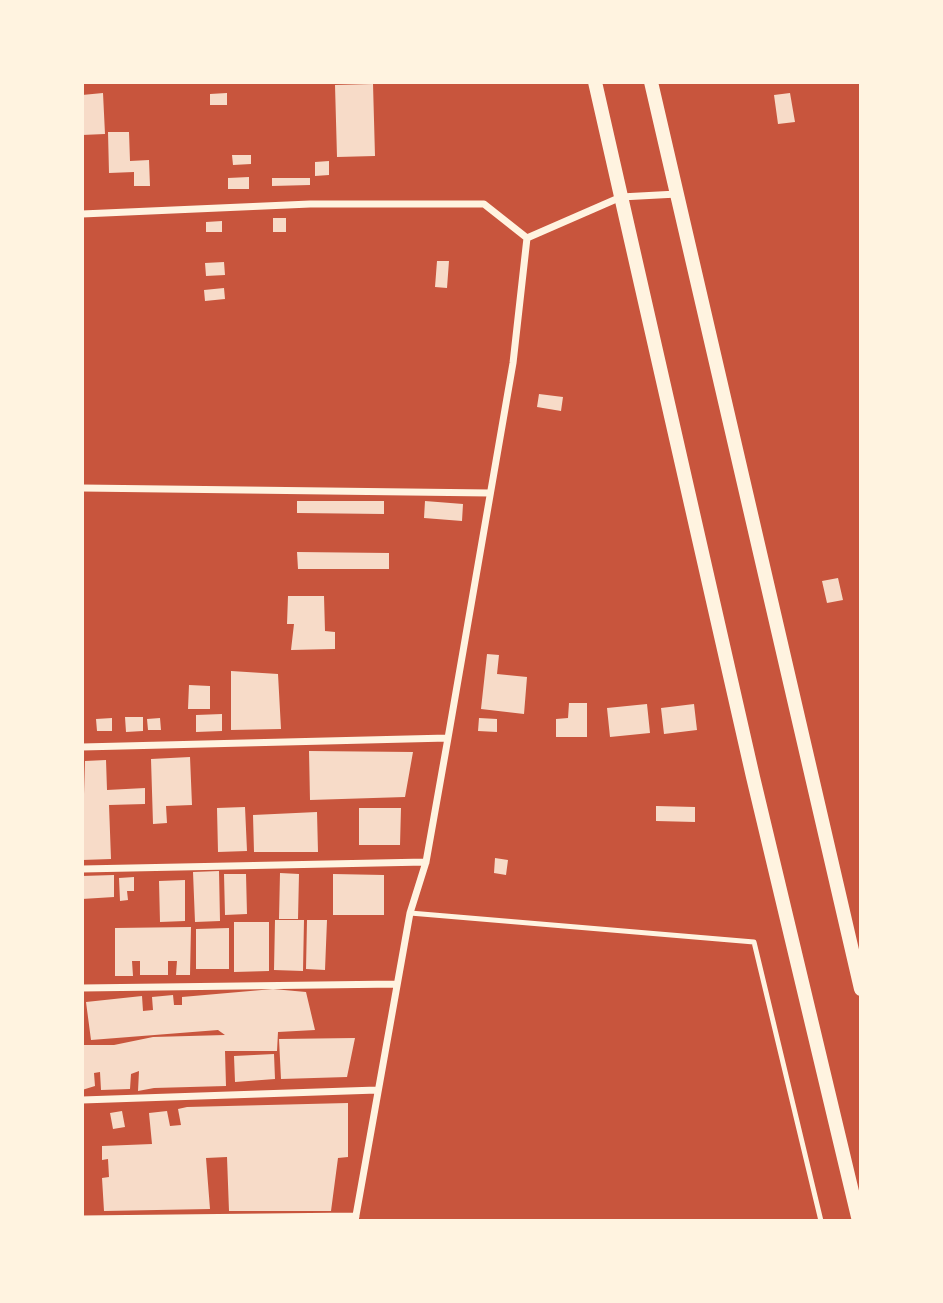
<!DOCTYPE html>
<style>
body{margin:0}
#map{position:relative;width:943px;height:1303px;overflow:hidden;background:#c8553d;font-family:Quicksand,sans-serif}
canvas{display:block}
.frame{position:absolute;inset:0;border:84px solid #fff3e0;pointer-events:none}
</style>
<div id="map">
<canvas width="943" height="1303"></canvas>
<div class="frame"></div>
</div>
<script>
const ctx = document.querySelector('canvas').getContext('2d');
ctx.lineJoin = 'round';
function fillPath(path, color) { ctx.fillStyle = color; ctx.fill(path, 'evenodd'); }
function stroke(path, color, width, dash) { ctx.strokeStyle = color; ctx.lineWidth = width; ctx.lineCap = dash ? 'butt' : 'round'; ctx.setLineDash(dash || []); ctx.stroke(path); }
const building = new Path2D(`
 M373 84 375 156 337 157 335 85Z
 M103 93 105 134 82 135V95Z
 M227 93V105H210V94Z
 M790 93 795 122 778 124 774 95Z
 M108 132H129L130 161 149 160 150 186H134V172L109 173Z
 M232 155H251V164L233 165Z
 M329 161V175L315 176V162Z
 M249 177V189H228V178Z
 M272 178H310V185L272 186Z
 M273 218H286V232H273Z
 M222 221V232H206V222Z
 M437 261H449L447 288 435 287Z
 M224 262 225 275 206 276 205 263Z
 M224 288 225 299 205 301 204 290Z
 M539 394 563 397 561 411 537 407Z
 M297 501H384V514L297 513Z
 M425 501 463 504 462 521 424 518Z
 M297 552 389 553V569H298Z
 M838 578 843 600 827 603 822 581Z
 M288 596H324L325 631 335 632V649L291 650 294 624H287Z
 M487 654 499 655 497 674 527 677 524 714 481 709Z
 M231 671 278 674 281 729 231 730Z
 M189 685 210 686V709H188Z
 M569 703H587V737H556V719L568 718Z
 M647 704 650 733 610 737 607 708Z
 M694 704 697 730 664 734 661 708Z
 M222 714V731L196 732V715Z
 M125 717H143V731L126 732Z
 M112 718V731H97L96 719Z
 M160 718 161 730H148L147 719Z
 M479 718 497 719V732L478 731Z
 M309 751 413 752 405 797 310 800Z
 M190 757 192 805 166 806 167 823 153 824 151 759Z
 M106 760 107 790 145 788V804L109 805 111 859 82 860 85 761Z
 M656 806 695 807V822L656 821Z
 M245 807 247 851 218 852 217 808Z
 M359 808H401L400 845H359Z
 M317 812 318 852H254L253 815Z
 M495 858 508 860 506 875 494 873Z
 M219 871 220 921 195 922 193 872Z
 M280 873 299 874 298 919H279Z
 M224 874H246L247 914 225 915Z
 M333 874 384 875V915H333Z
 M114 875V897L82 899V876Z
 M134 877V891H127L128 900 120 901 119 878Z
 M185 880V921L160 922 159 881Z
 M275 920H304L303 971 274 970Z
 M307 920H327L325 970 306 969Z
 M234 922H269V971L234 972Z
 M191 927 190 975H176L177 961H168V975H140V961H132L133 976H115V928Z
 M229 928V969H196V929Z
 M273 989 306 992 315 1030 278 1032 277 1051H225L226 1086 154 1088 153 1065 154 1088 138 1091 139 1071 131 1074 130 1089 101 1090 100 1072 94 1073 95 1086 82 1090V1045H114L153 1037 225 1035 218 1030 91 1040 86 1002 142 996 143 1011 153 1010 152 997 173 995 174 1005H182V997Z
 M355 1038 347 1077 281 1079 279 1039Z
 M274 1054 275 1079 235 1082 234 1056Z
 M348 1103V1157L338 1158 331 1211H229L227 1157 206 1158 210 1209 104 1211 102 1178 109 1177 108 1159 102 1160V1146L152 1144 149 1113 167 1111 170 1126 181 1125 178 1109 187 1107Z
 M122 1111 125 1127 113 1129 110 1113Z`);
const service = new Path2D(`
 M410 913 754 942 821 1221`);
const minor = new Path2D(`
 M82 214 310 204H484L527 238 621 197 677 194
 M82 488 490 493
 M82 747 448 738
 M82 869 426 862
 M82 988 397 984
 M82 1100 377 1090
 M82 1219 356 1216
 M355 1221 410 913 426 862 448 738 513 363 527 238`);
const secondary = new Path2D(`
 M595 82 753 777 859 1221
 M651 82 861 989`);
fillPath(building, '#f7dbc8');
stroke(service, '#fff3e0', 5);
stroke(minor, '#fff3e0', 7);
stroke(secondary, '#fff3e0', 14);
</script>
